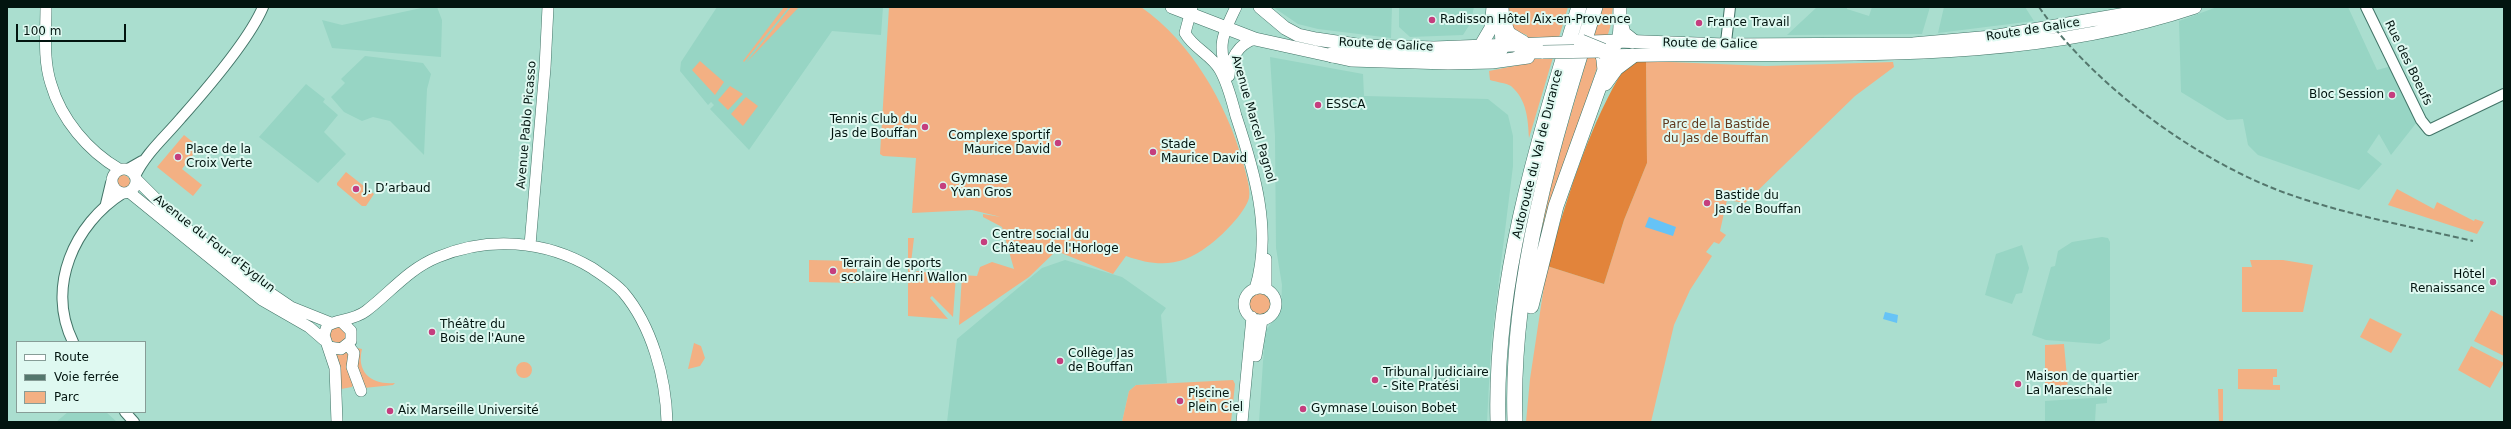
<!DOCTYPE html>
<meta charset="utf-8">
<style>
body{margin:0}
#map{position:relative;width:2511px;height:429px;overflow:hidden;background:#aadecf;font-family:"DejaVu Sans",sans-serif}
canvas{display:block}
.frame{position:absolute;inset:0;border:8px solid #02140f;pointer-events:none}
.legend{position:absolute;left:16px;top:341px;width:130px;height:72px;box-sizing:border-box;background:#dff9f1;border:1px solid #879d97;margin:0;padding:5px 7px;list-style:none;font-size:12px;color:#02140f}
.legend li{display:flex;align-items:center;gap:8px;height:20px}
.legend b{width:20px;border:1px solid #879d97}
.scale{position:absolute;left:16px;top:24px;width:110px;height:18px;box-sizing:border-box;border:2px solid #02140f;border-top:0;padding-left:5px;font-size:12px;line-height:14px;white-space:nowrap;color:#02140f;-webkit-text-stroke:3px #dff9f1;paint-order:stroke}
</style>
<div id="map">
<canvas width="2511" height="429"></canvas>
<div class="frame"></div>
<ul class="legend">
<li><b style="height:5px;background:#fff"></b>Route</li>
<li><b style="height:5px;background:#54776d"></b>Voie ferrée</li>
<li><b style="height:11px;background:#f3b083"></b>Parc</li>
</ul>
<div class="scale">100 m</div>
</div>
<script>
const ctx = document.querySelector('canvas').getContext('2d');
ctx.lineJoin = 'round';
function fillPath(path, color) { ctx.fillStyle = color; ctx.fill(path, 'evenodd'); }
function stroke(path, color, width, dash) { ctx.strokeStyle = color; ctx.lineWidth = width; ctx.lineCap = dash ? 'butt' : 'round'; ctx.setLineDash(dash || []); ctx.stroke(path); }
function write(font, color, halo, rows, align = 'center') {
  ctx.font = font + ' "DejaVu Sans",sans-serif'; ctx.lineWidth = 4; ctx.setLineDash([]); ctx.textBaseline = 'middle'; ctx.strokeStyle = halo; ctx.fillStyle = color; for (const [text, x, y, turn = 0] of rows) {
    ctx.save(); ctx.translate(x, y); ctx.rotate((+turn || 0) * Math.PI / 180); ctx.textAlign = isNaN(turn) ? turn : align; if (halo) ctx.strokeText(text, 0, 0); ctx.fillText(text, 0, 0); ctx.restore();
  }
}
const built = new Path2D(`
 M426 7H437L442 20 441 57 332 48 322 20 342 25Z
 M717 7H883L881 35 832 31 749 150 710 109 714 105 711 102 708 105 680 71 681 62Z
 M1273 7H1392L1391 38 1318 29 1298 24Z
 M1399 7H1474L1470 24 1463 35 1410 37 1399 27Z
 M1817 7H1847V9L1869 16 1872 7H1930L1922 34 1787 35Z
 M1944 7H2025L2034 21 1938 33Z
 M2217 7H2348L2377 70 2392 66 2417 122 2391 155 2379 134 2367 152 2382 164 2359 190 2258 155 2248 145 2243 119 2227 120 2181 92 2179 21Z
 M365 56 423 63 431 74 427 89 424 155 390 121 373 117 362 121 344 112 331 97 345 83 341 79Z
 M1270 57 1363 74 1364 96 1488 99 1508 115 1513 136V166L1491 344 1487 422H1259L1265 332 1281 309 1282 285 1276 248 1275 136Z
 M306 84 325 99 323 102 338 115 324 132 346 154 318 183 259 137Z
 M2102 237 2108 238 2110 242V339L2100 344 2046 340 2032 335 2051 267 2055 266 2058 251 2072 242Z
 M2022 245 2029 268 2022 293 2016 294 2012 304 1985 295 1996 254Z
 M1065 260 1122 277 1166 308 1161 315 1167 383 1136 385 1129 391 1122 422H947L957 339 1042 268Z
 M2107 397V403L2096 404 2095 422H2045V401Z
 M68 412H106L117 422H56Z`);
const green = new Path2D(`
 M784 7H789L744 62 743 61Z
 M791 7H799L746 63Z
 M889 7H1141C1192 43 1226 103 1243 162 1245 171 1251 188 1249 198 1245 213 1221 237 1208 246 1181 267 1157 267 1126 256L1113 274 1054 250 1055 252 1029 277 959 325 962 275 977 276 980 267 992 262 1014 269 1002 227 983 217V214L1001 217 972 210 912 213 916 158 883 156 880 154Z
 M1507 7H1568L1529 138C1528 119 1527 100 1511 86 1506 83 1496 82 1490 80L1489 71 1519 65 1527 35C1510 30 1509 23 1507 7Z
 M1602 7H1613L1610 28 1535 257 1554 172Z
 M700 61 724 82 715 95 692 70Z
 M1646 61 1766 66 1893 62 1894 67 1855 96 1745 203 1727 200 1720 231 1726 235 1719 244 1714 242 1706 252 1712 256 1690 290 1674 325 1651 422H1526L1530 379 1547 266 1604 284 1624 220 1647 163Z
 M730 86 743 94 728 110 718 100Z
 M746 97 758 106 743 126 731 114Z
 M184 135 199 147 182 169 202 185 193 196 157 167Z
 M346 172 374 194 366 206H362L337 185V183Z
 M116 182a7 7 0 1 1 14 0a7 7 0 1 1-14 0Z
 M2397 189 2434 209 2437 202 2474 221 2475 219 2484 222 2477 234 2388 205Z
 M908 238H914L910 271 917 281 920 279 916 271 956 275 953 317 932 296 930 298 948 319 908 316Z
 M809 260 857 261V283L809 282Z
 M2250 260H2283L2313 265 2303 312H2242V267H2252Z
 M1248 303a12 12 0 1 1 24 0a12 12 0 1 1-24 0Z
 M2491 310 2504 317V356L2474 341Z
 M2370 318 2402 334 2391 353 2360 337Z
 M330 335a8 8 0 1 1 16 0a8 8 0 1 1-16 0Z
 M694 343 701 346 705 358 700 366 688 369Z
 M2064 344 2068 389 2045 391V345Z
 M2471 346 2504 363 2490 388 2458 370Z
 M357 348 362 349C356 373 372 385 395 383L393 385 364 388 356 367Z
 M350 350 354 382 352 387 341 389 336 354Z
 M516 370a8 8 0 1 1 16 0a8 8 0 1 1-16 0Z
 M2238 369H2277V377H2273V385H2280V390L2238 389Z
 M1233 380 1235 384 1231 422H1122L1129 391 1136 385Z
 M2218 389H2223V422H2219Z`);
const forest = new Path2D(`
 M1637 61H1646L1647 163 1624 220 1604 284 1547 266C1566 203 1586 134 1619 77L1625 69Z`);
const water = new Path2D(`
 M1649 217 1676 227 1673 236 1645 227Z
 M1885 312 1898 315 1897 323 1883 319Z`);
const tertiary = new Path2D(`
 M2366 7 2421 120 2429 130 2504 94
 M1725 51 1730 7
 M128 169 142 161
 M135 176C146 153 165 137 181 118 205 91 250 38 263 7
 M106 204 111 183
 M73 342C46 287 74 224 123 193
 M125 412 134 422`);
const secondary = new Path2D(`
 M46 7C46 32 43 60 51 84 61 119 88 151 119 169
 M1192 7 1185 33C1193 48 1212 55 1220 70 1228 84 1232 101 1236 116 1254 170 1273 232 1255 289
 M1227 73C1217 44 1223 34 1236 7
 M1229 76C1230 59 1238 44 1255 39
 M112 181a12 12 0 1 1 24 0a12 12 0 1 1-24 0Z
 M136 179 179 222 232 267 291 307 331 323
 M129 192 262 300 309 327 324 340
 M530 245 545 68 548 7
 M1266 259V289
 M1244 304a16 16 0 1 1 32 0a16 16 0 1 1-32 0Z
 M348 345 354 353 352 367 361 391
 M329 347 341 349 351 341V331L342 322
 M1256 356 1262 320
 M337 422 335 368 324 335 327 326C336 319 353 321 366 311 390 293 408 269 438 257 488 236 545 240 592 268 602 275 614 282 623 292 652 326 666 378 667 422
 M1242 422 1252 317`);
const primary = new Path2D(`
 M1172 7 1255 39 1351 60 1448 63 1492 62 1528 57
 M1260 7 1285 28 1298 35 1316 39 1363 46 1434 48 1618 41 1724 45 1913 44 1992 37 2167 7
 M1602 56C1800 49 2004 71 2195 7`);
const trunk = new Path2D(`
 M1621 22 1624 33 1634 41
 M1481 45 1491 28 1493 7
 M1603 51C1625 49 1619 23 1620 7
 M1518 57 1527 52H1543`);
const motorway = new Path2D(`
 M1503 21 1508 34 1523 43
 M1332 55 1351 53 1436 56 1498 54 1503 44 1501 7
 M1605 83 1616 68 1632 56
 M1531 306 1556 206 1605 70 1603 51
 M1498 422C1494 280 1538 141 1579 7
 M1515 422C1510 280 1553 141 1595 7`);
const rail = new Path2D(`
 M2039 7C2094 87 2202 165 2294 196 2352 216 2413 227 2473 241`);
const trunkBridge = new Path2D(`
 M1543 52 1601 51`);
const motorwayBridge = new Path2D(`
 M1581 42 1603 51`);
const markers = [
 [1432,20,4,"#c53e7e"],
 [1699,23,4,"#c53e7e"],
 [2392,95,4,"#c53e7e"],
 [1318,105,4,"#c53e7e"],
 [925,127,4,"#c53e7e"],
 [1058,143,4,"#c53e7e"],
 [1153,152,4,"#c53e7e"],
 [178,157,4,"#c53e7e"],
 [943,186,4,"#c53e7e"],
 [356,189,4,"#c53e7e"],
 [1707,203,4,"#c53e7e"],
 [984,242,4,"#c53e7e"],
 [833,271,4,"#c53e7e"],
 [2493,282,4,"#c53e7e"],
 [432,332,4,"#c53e7e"],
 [1060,361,4,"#c53e7e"],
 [1375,380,4,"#c53e7e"],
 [2018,384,4,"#c53e7e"],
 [1180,401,4,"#c53e7e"],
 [1303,409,4,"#c53e7e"],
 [390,411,4,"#c53e7e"]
];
const poiNames = [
 ["Radisson Hôtel Aix-en-Provence",1440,20],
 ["France Travail",1707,23],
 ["Bloc Session",2384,95,"right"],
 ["ESSCA",1326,105],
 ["Tennis Club du",917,120,"right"],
 ["Jas de Bouffan",917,134,"right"],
 ["Complexe sportif",1050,136,"right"],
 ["Maurice David",1050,150,"right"],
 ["Stade",1161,145],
 ["Maurice David",1161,159],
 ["Place de la",186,150],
 ["Croix Verte",186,164],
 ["Gymnase",951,179],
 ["Yvan Gros",951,193],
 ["J. D’arbaud",364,189],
 ["Bastide du",1715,196],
 ["Jas de Bouffan",1715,210],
 ["Centre social du",992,235],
 ["Château de l'Horloge",992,249],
 ["Terrain de sports",841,264],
 ["scolaire Henri Wallon",841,278],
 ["Hôtel",2485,275,"right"],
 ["Renaissance",2485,289,"right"],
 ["Théâtre du",440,325],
 ["Bois de l'Aune",440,339],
 ["Collège Jas",1068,354],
 ["de Bouffan",1068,368],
 ["Tribunal judiciaire",1383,373],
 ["- Site Pratési",1383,387],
 ["Maison de quartier",2026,377],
 ["La Mareschale",2026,391],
 ["Piscine",1188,394],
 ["Plein Ciel",1188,408],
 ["Gymnase Louison Bobet",1311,409],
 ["Aix Marseille Université",398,411]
];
const streetNames = [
 ["Route de Galice",2033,30,-9],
 ["Route de Galice",1710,44,1],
 ["Route de Galice",1386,45,3],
 ["Rue des Boeufs",2408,63,64],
 ["Avenue Marcel Pagnol",1253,119,74],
 ["Avenue Pablo Picasso",527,125,-85],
 ["Autoroute du Val de Durance",1538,154,-76],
 ["Avenue du Four d’Eyglun",214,244,38]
];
const parkNames = [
 ["Parc de la Bastide",1716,125],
 ["du Jas de Bouffan",1716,139]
];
fillPath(built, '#97d5c4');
fillPath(green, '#f3b083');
fillPath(forest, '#e2843b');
fillPath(water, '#66c3f6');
stroke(tertiary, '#427467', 12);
stroke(secondary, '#427467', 12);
stroke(primary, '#427467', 14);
stroke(trunk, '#427467', 14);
stroke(motorway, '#427467', 16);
stroke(tertiary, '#fff', 10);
stroke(secondary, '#fff', 11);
stroke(primary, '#fff', 13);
stroke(trunk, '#fff', 13);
stroke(motorway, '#fff', 15);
stroke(rail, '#54776d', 2, [6, 3]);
stroke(trunkBridge, '#427467', 14, []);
stroke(motorwayBridge, '#427467', 16, []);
stroke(trunkBridge, '#fff', 13);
stroke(motorwayBridge, '#fff', 15);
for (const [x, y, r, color] of markers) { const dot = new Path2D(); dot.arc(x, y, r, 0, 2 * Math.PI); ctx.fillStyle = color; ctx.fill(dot); stroke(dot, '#dff9f1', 1.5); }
write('12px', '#02140f', '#dff9f1', poiNames, 'left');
write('12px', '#02140f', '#dff9f1', streetNames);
write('12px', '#60391d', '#dff9f1', parkNames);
</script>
